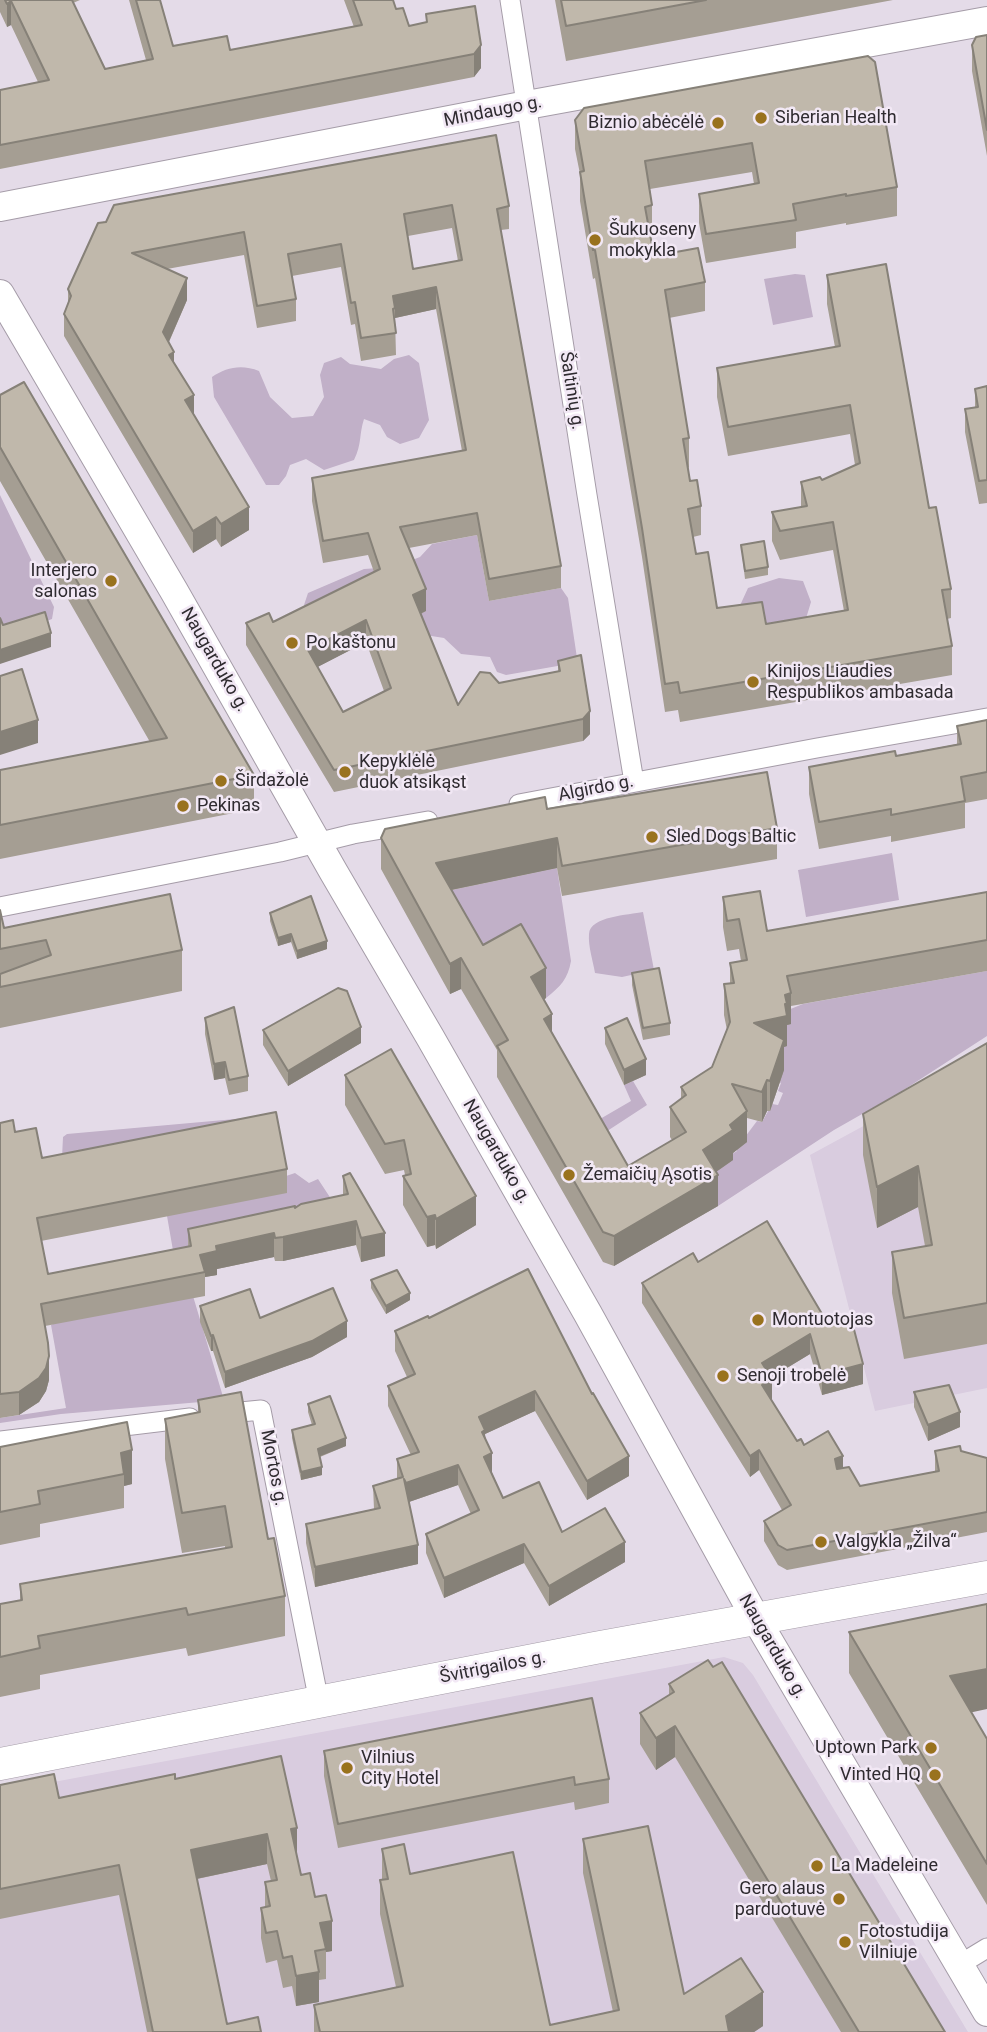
<!DOCTYPE html>
<meta charset="utf-8">
<style>
body{margin:0}
canvas{display:block;background:#e4dbe8}
</style>
<canvas width="987" height="2032"></canvas>
<script>
const ctx = document.querySelector('canvas').getContext('2d');
ctx.lineJoin = 'round';
function fillPath(path, color) { ctx.fillStyle = color; ctx.fill(path, 'evenodd'); }
function stroke(path, color, width, dash) { ctx.strokeStyle = color; ctx.lineWidth = width; ctx.lineCap = dash ? 'butt' : 'round'; ctx.setLineDash(dash || []); ctx.stroke(path); }
function write(font, color, halo, rows, align = 'center') {
  ctx.font = font + ' Roboto,sans-serif'; ctx.lineWidth = 5; ctx.setLineDash([]); ctx.textBaseline = 'middle'; ctx.strokeStyle = halo; ctx.fillStyle = color; for (const [text, x, y, turn = 0] of rows) {
    ctx.save(); ctx.translate(x, y); ctx.rotate((+turn || 0) * Math.PI / 180); ctx.textAlign = isNaN(turn) ? turn : align; if (halo) ctx.strokeText(text, 0, 0); ctx.fillText(text, 0, 0); ctx.restore();
  }
}
const built = new Path2D(`
 M987 1059V1388L875 1411 810 1155Z
 M724 1657 743 1663 753 1675 968 2032H0V1792Z`);
const green = new Path2D(`
 M795 274 805 275 813 317 773 325 764 279Z
 M409 355 419 363 429 420 419 438 400 444 387 437 380 425 364 419C359 434 362 444 354 460L324 470 306 459 290 465 286 476 279 485H266L214 397 212 377C226 367 242 364 259 371L270 397 292 418 313 416 324 397 320 375 324 363 341 357 350 364 381 369 394 359Z
 M0 495 54 607 52 619 14 633 0 623Z
 M477 535 489 601 561 588 568 598 577 658 569 664 506 675 497 672 490 657 461 654 444 638 419 634 413 617 426 611 314 620 304 605 308 593 364 569 394 567 420 557 432 544Z
 M779 578 803 581 811 602 804 625 784 639 737 612 748 588Z
 M892 853 899 900 806 917 798 870Z
 M557 868 571 961C568 979 560 987 546 998L520 954 483 976 447 891Z
 M643 912 654 970 622 977 595 973C593 961 588 946 589 934 590 916 629 915 643 912Z
 M987 971V1036L899 1093 834 1130 718 1206 699 1174 737 1151 736 1149 757 1121 762 1122 772 1104 778 1105 783 1093 778 1091 781 1083 779 1082 788 1010 803 1004Z
 M633 1081 647 1105 595 1139 588 1126 631 1101 624 1085Z
 M269 1116 61 1178 63 1137 67 1134Z
 M295 1173 309 1183 318 1179 337 1208 188 1253 193 1296 224 1400 61 1414 0 1423V1418L66 1408 51 1325 175 1262 167 1216Z`);
const minor = new Path2D(`
 M510 0 587 495 634 782
 M519 804 817 748 987 718
 M0 907 280 852 353 834 428 821
 M220 1414 261 1410 319 1702
 M0 1441 190 1418
 M959 1965 987 1948`);
const secondary = new Path2D(`
 M0 207 527 105 987 21
 M0 294 174 591 333 871 430 1037 588 1314 756 1619 987 2012`);
const primary = new Path2D(`
 M0 1764 595 1648 987 1577`);
const wall = new Path2D(`
 M0 0H80L73 3 105 69 146 60 129 0H160L173 46 230 50 354 27 344 0H393L396 9 409 26 426 22V14L475 6 481 68 474 77 0 169V90L38 82 11 25 7 27 0 12Z
 M555 0H893L566 61Z
 M987 35V156L972 71V45Z
 M868 56 897 187V216L846 225V223L796 232V248L706 263 699 223V194L754 184 752 172 650 189 652 205V234L650 235 654 256 705 282V311L669 318 689 438V467L688 468 690 481 701 506V535L693 537 696 554 717 608 766 624 844 611 833 550 780 560 772 541V512L801 507V482L822 480 855 465 850 434 728 456 717 397V368L835 347 827 304V275L929 508 951 589V618L947 619 952 646V675L680 722 678 710 665 712 642 557 595 278 593 279 580 201V174L575 149V120Z
 M496 135 509 206V229L501 230 561 566V588L489 601 477 535 409 548 426 611 421 614 458 705 499 683 558 671V661L590 734 583 741 334 792 246 645V623L273 622 374 572 368 555 323 563 312 501V478L462 451 436 309 395 318 396 355 361 361 355 324 351 325 341 267 292 276 296 299V321L257 328 244 255 167 269 187 300 169 342 174 363 194 415 249 530 221 547 216 539 193 553 64 336V314L68 303V289L98 223ZM452 228 458 261 413 269 408 236ZM366 642 384 691 343 712 317 667Z
 M987 386V503L979 504 965 432V409L975 407V389Z
 M0 395 254 775V809L0 859V770L150 742 0 481Z
 M741 545 768 567V575L745 579Z
 M987 720V799L965 803V828L891 842V836L819 849 809 794V767L896 756 957 744V726Z
 M547 809 777 828V859L562 896 557 868 452 890 483 945 546 998 544 1000 552 1034 628 1166 672 1140 670 1137V1107L681 1099V1087L712 1067 727 1030 724 1015V984L730 983V963L741 961 739 949 727 951 723 927V897L767 931 987 892V971L791 1006V1024L787 1025V1046L784 1047V1070L770 1111H767L762 1122 747 1118V1142L733 1153V1160L716 1172 718 1206 614 1266 603 1262 497 1077V1050L461 989 450 994 381 869V838Z
 M0 910 4 928 182 950V991L0 1028Z
 M270 913 327 949 297 959 291 942 278 946 270 921Z
 M632 973 670 1023V1035L643 1040 632 985Z
 M205 1018 248 1076V1091L229 1095 225 1078 214 1080 205 1034Z
 M605 1028 646 1075 624 1085 605 1044Z
 M263 1030 361 1043 288 1086 263 1045Z
 M987 1043V1344L904 1359 892 1293V1252L925 1246 918 1207 877 1228 863 1155V1114Z
 M391 1049 476 1225 436 1249 435 1245 427 1247 403 1205V1176L405 1175 404 1170 385 1174 345 1105V1075Z
 M0 1123 15 1132 42 1158 287 1169V1193L41 1241 48 1274 188 1247V1229L295 1208 343 1195V1176L385 1256 361 1262 356 1245 283 1261H275L274 1257 217 1269V1275L205 1277V1296L45 1326 49 1380 46 1391 39 1402 19 1415 0 1418Z
 M767 1221 863 1384 822 1395 810 1354 772 1377V1399L771 1400 797 1441 843 1468 860 1486 935 1472V1451H961L987 1458V1532L787 1570 778 1565 764 1541V1521L782 1510 759 1470 750 1477 642 1303V1283L698 1262Z
 M528 1269 629 1476 587 1500 535 1411 485 1434 492 1473 503 1498 562 1532 625 1562 549 1606 524 1563 444 1598 426 1553V1534L471 1514 458 1485 409 1502 418 1564 315 1587 306 1543V1524L374 1509 373 1486 397 1479V1459L411 1455 388 1406V1386L407 1377 395 1351V1331L429 1318Z
 M371 1280 410 1300 386 1314 371 1288Z
 M200 1306 260 1318 347 1337 312 1357 225 1388 213 1351H211L200 1322Z
 M914 1392 960 1427 928 1441 914 1407Z
 M198 1400 268 1539 285 1596V1636L188 1656 186 1648 40 1675V1689L0 1697V1604L20 1600V1584L225 1548V1546L182 1553 165 1459V1419L198 1412Z
 M308 1404 346 1446 320 1457 322 1475 301 1480 292 1438V1430L312 1425 308 1412Z
 M127 1422 132 1484 124 1486V1508L40 1524V1537L0 1545V1447Z
 M849 1632 971 1713 987 1739V1905L849 1673Z
 M669 1684 945 2032H841L675 1757 656 1770 640 1744V1713L669 1695Z
 M324 1751 609 1779V1803L575 1810 574 1802 338 1848 324 1776Z
 M175 1779 297 1855 301 1875 315 1897 332 1951 326 1952V1979L319 1980V2002L296 2006 292 1986 283 1988 277 1960 266 1963 261 1938V1908L265 1907V1882L271 1881 267 1864 197 1879 227 2024 261 2032H147L119 1895 0 1919V1785L59 1798Z
 M583 1839 684 1994 763 2026 754 2032H314V2005L396 1987 380 1914V1880H382V1849L410 1874 550 2025 613 2012 583 1873Z`);
const shadedWall = new Path2D(`
 M11 1V25L7 27V4Z
 M481 45V68L474 77V54Z
 M187 278V300L163 355V332Z
 M436 287V309L395 318V308L393 296Z
 M174 352V374L169 355Z
 M194 395V417L185 400Z
 M249 507V530L221 547V524Z
 M216 517V539L193 553V531Z
 M426 589V611L413 617V595Z
 M366 620V642L308 672V650Z
 M51 633V647L0 664V650Z
 M590 711V734L583 741V719Z
 M38 720V743L0 755V732Z
 M557 838V868L436 893V863Z
 M291 934V942L278 946V938Z
 M327 941V949L297 959V951Z
 M461 958V989L450 994V964Z
 M546 968V998L531 1007V977Z
 M791 993V1024L787 1025V1046L784 1047V1070L770 1111V1081L754 1023 785 995Z
 M552 1014V1044L544 1019Z
 M361 1027V1043L288 1086V1071Z
 M646 1059V1075L624 1085V1070Z
 M225 1062V1078L214 1080V1064Z
 M767 1080V1111L762 1122V1092Z
 M747 1111V1142L733 1153V1160L703 1181V1150L730 1125Z
 M918 1166V1207L877 1228V1187Z
 M718 1175V1206L614 1266V1236Z
 M476 1196V1225L436 1249V1219Z
 M435 1215V1245L427 1247V1217Z
 M356 1221V1245L283 1261V1237Z
 M274 1233V1257L217 1269V1275L205 1277V1272L200 1255 216 1246Z
 M385 1233V1256L361 1262V1238Z
 M410 1293V1300L386 1314V1306Z
 M347 1321V1337L312 1357 225 1388V1372Z
 M810 1334V1354L762 1383V1363Z
 M213 1335V1351H211V1336Z
 M49 1356V1380L46 1391 39 1402 19 1415V1392Z
 M863 1364V1384L822 1395V1375Z
 M772 1379V1399L762 1405V1385Z
 M535 1391V1411L485 1434V1450L479 1417Z
 M960 1412V1427L928 1441V1425Z
 M346 1438V1446L318 1457V1449Z
 M132 1450V1484L124 1486V1474L121 1453Z
 M759 1450V1470L750 1477V1456Z
 M492 1453V1473L484 1477V1457Z
 M629 1456V1476L587 1500V1481Z
 M843 1456V1476L835 1479V1459Z
 M458 1465V1485L406 1503V1483Z
 M322 1467V1475L301 1480V1472Z
 M625 1542V1562L549 1606V1586Z
 M524 1544V1563L444 1598V1578Z
 M418 1545V1564L315 1587V1567Z
 M987 1669V1709L950 1717V1676Z
 M675 1726V1757L656 1770V1738Z
 M297 1828V1858L291 1829Z
 M267 1834V1864L191 1880V1850Z
 M332 1921V1951L326 1952 320 1923Z
 M319 1972V2002L296 2006V1976Z
 M763 1992V2026L754 2032H726V2016Z`);
const building = new Path2D(`
 M5 0H72L105 69 153 59 136 0H160L173 46 227 36 230 50 362 25 353 0H393L396 9 403 8 409 26 427 22 426 14 475 6 481 45 474 54 0 145V90L49 80 11 1 7 4Z
 M561 0H706L566 26Z
 M987 35V130L972 45 976 37Z
 M868 56 875 62 897 187 846 196V194L793 204 796 220 706 234 699 194 759 183 752 143 645 161 652 205 645 207 654 256 698 248 705 282 665 290 689 438 683 439 690 481 697 480 701 506 688 509 696 554 708 552 717 608 762 602 766 624 848 610 833 522 780 531 772 512 807 506 801 482 820 477 822 480 860 463 850 405 728 427 717 368 840 346 827 275 886 264 929 508 936 507 951 589 942 590 952 646 680 693 678 682 665 684 642 528 595 250H593L580 172 584 171 575 120 584 108Z
 M496 135 509 206 497 209 561 566 489 579 477 513 400 527 426 589 413 595 458 705 480 672 490 673 499 683 560 671 558 661 581 655 590 711 583 719 334 770 246 623 269 613 273 622 380 569 368 533 323 541 312 478 466 450 436 287 393 296 395 308 393 309 396 333 361 338 355 302 351 303 341 244 288 254 296 299 257 306 244 232 132 253 187 278 163 332 174 352 169 355 194 395 185 400 249 507 221 524 216 517 193 531 64 314 71 296 68 289 98 223 106 222 114 205ZM452 205 462 260 413 269 404 214ZM366 620 391 688 343 712 308 650Z
 M24 382 254 775 0 825V770L167 738 0 447V395Z
 M987 386V480L979 481 965 409 978 407 975 389Z
 M764 541 768 567 745 571 741 545Z
 M45 612 51 633 0 650V618L3 625Z
 M22 669 38 720 0 732V676Z
 M987 720V772L961 777 965 801 891 815V809L819 822 809 767 895 751 896 756 961 744 957 726Z
 M767 772 777 828 562 866 557 838 436 863 483 945 521 924 546 968 531 977 552 1014 544 1019 628 1166 686 1132 670 1107 686 1095 681 1087 712 1067 730 1022 724 984 734 983 730 963 747 960 739 919 727 921 723 897 760 891 767 931 987 892V940L787 976 791 993 785 995 787 1004H785L787 1016 754 1023 784 1040 770 1081 767 1080 762 1092 732 1084 747 1111 730 1125 733 1130 703 1150 718 1175 614 1236 603 1232 497 1046 508 1040 461 958 450 964 381 838 385 829 545 797 547 809Z
 M170 894 182 950 0 987V974L51 955 46 940 0 949V910L4 928Z
 M311 896 327 941 297 951 291 934 278 938 270 913Z
 M659 968 670 1023 643 1028 632 973Z
 M338 988 347 991 361 1027 288 1071 263 1030Z
 M234 1007 248 1076 229 1080 225 1062 214 1064 205 1018Z
 M627 1018 646 1059 624 1070 605 1028Z
 M987 1043V1303L904 1318 892 1252 932 1245 918 1166 877 1187 863 1114Z
 M391 1049 476 1196 436 1219 435 1215 427 1217 403 1176 411 1174 404 1140 385 1144 345 1075Z
 M276 1112 287 1169 37 1218 48 1274 191 1246 188 1229 295 1206V1208L301 1204 348 1194 343 1176 350 1173 385 1233 361 1238 356 1221 283 1237 275 1238 274 1233 216 1246 217 1251 200 1255 205 1272 41 1304 48 1343 49 1356 46 1368 39 1378 19 1392 0 1394V1123L13 1120 15 1132 36 1128 42 1158Z
 M767 1221 828 1324 851 1318 863 1364 822 1375 810 1334 762 1363 772 1379 762 1385 797 1441 801 1439 804 1445 828 1431 843 1456 835 1459 837 1469 849 1467 860 1486 939 1471 935 1451 960 1446 961 1451 987 1458V1512L787 1550 778 1545 764 1521 791 1505 759 1450 750 1456 642 1283 693 1253 698 1262Z
 M528 1269 592 1394 593 1393 629 1456 587 1481 535 1391 479 1417 485 1430 482 1432 492 1453 484 1457 503 1498 539 1482 562 1532 605 1508 625 1542 549 1586 524 1544 444 1578 426 1534 479 1510 458 1465 406 1483 404 1479 418 1545 315 1567 306 1524 380 1508 373 1486 403 1477 397 1459 419 1452 388 1386 415 1374 395 1331 428 1316 429 1318Z
 M397 1270 410 1293 386 1306 371 1280Z
 M333 1288 347 1321 312 1341 225 1372 213 1335 211 1336 200 1306 250 1289 260 1318Z
 M949 1385 960 1412 928 1425 914 1392Z
 M241 1392 268 1539 274 1538 285 1596 188 1615 186 1608 38 1636 40 1648 0 1657V1604L22 1600 20 1584 232 1547 225 1506 182 1513 165 1419 200 1412 198 1400Z
 M330 1396 346 1438 318 1449 322 1467 301 1472 292 1430 315 1424 308 1404Z
 M127 1422 132 1450 121 1453 124 1474 38 1491 40 1504 0 1512V1447Z
 M987 1604V1669L950 1676 987 1739V1864L849 1632Z
 M708 1660 713 1667 722 1662 945 2032H859L675 1726 656 1738 640 1713 674 1692 669 1684Z
 M592 1698 609 1779 575 1785 574 1777 338 1824 324 1751Z
 M281 1756 297 1828 291 1829 301 1875 310 1873 315 1897 326 1895 332 1921 320 1923 326 1949 315 1951 319 1972 296 1976 292 1956 283 1958 277 1931 266 1933 261 1908 270 1906 265 1882 277 1880 267 1834 191 1850 227 2024 258 2017 261 2032H153L119 1865 0 1889V1785L54 1774 59 1798 175 1774V1779Z
 M648 1826 684 1994 741 1958 763 1992 726 2016 729 2032H320L314 2005 403 1986 380 1880 388 1879 382 1849 404 1844 410 1874 513 1852 550 2025 619 2010 583 1839Z`);
const markers = [
 [761,118,7,"#99721e"],
 [718,123,7,"#99721e"],
 [595,240,7,"#99721e"],
 [111,581,7,"#99721e"],
 [292,643,7,"#99721e"],
 [753,682,7,"#99721e"],
 [345,772,7,"#99721e"],
 [221,781,7,"#99721e"],
 [183,806,7,"#99721e"],
 [652,837,7,"#99721e"],
 [569,1175,7,"#99721e"],
 [758,1320,7,"#99721e"],
 [723,1376,7,"#99721e"],
 [821,1542,7,"#99721e"],
 [931,1748,7,"#99721e"],
 [347,1768,7,"#99721e"],
 [935,1775,7,"#99721e"],
 [817,1866,7,"#99721e"],
 [839,1899,7,"#99721e"],
 [845,1942,7,"#99721e"]
];
const streetNames = [
 ["Mindaugo g.",493,112,-11],
 ["Šaltinių g.",571,391,81],
 ["Naugarduko g.",214,660,60],
 ["Algirdo g.",596,789,-11],
 ["Naugarduko g.",496,1152,60],
 ["Mortos g.",273,1468,79],
 ["Naugarduko g.",772,1647,60],
 ["Švitrigailos g.",493,1668,-11]
];
const poiNames = [
 ["Siberian Health",775,118],
 ["Biznio abėcėlė",704,123,"right"],
 ["Šukuoseny",609,230],
 ["mokykla",609,251],
 ["Interjero",97,571,"right"],
 ["salonas",97,592,"right"],
 ["Po kaštonu",306,643],
 ["Kinijos Liaudies",767,672],
 ["Respublikos ambasada",767,693],
 ["Kepyklėlė",359,762],
 ["duok atsikąst",359,783],
 ["Širdažolė",235,781],
 ["Pekinas",197,806],
 ["Sled Dogs Baltic",666,837],
 ["Žemaičių Ąsotis",583,1175],
 ["Montuotojas",772,1320],
 ["Senoji trobelė",737,1376],
 ["Valgykla „Žilva“",835,1542],
 ["Uptown Park",917,1748,"right"],
 ["Vilnius",361,1758],
 ["City Hotel",361,1779],
 ["Vinted HQ",921,1775,"right"],
 ["La Madeleine",831,1866],
 ["Gero alaus",825,1889,"right"],
 ["parduotuvė",825,1910,"right"],
 ["Fotostudija",859,1932],
 ["Vilniuje",859,1953]
];
fillPath(built, '#d9ccdf');
fillPath(green, '#c1b0c8');
stroke(minor, '#a59ca8', 21);
stroke(secondary, '#a59ca8', 30);
stroke(primary, '#a59ca8', 33);
stroke(minor, '#fff', 19);
stroke(secondary, '#fff', 28);
stroke(primary, '#fff', 32);
fillPath(wall, '#a59e93');
fillPath(shadedWall, '#868178');
fillPath(building, '#c0b8ab');
stroke(building, '#868178', 2);
for (const [x, y, r, color] of markers) { const dot = new Path2D(); dot.arc(x, y, r, 0, 2 * Math.PI); ctx.fillStyle = color; ctx.fill(dot); stroke(dot, '#f2e8f5', 2.5); }
write('18px', '#2f2b30', '#f2e8f5', streetNames);
write('18px', '#2f2b30', '#f2e8f5', poiNames, 'left');
</script>
